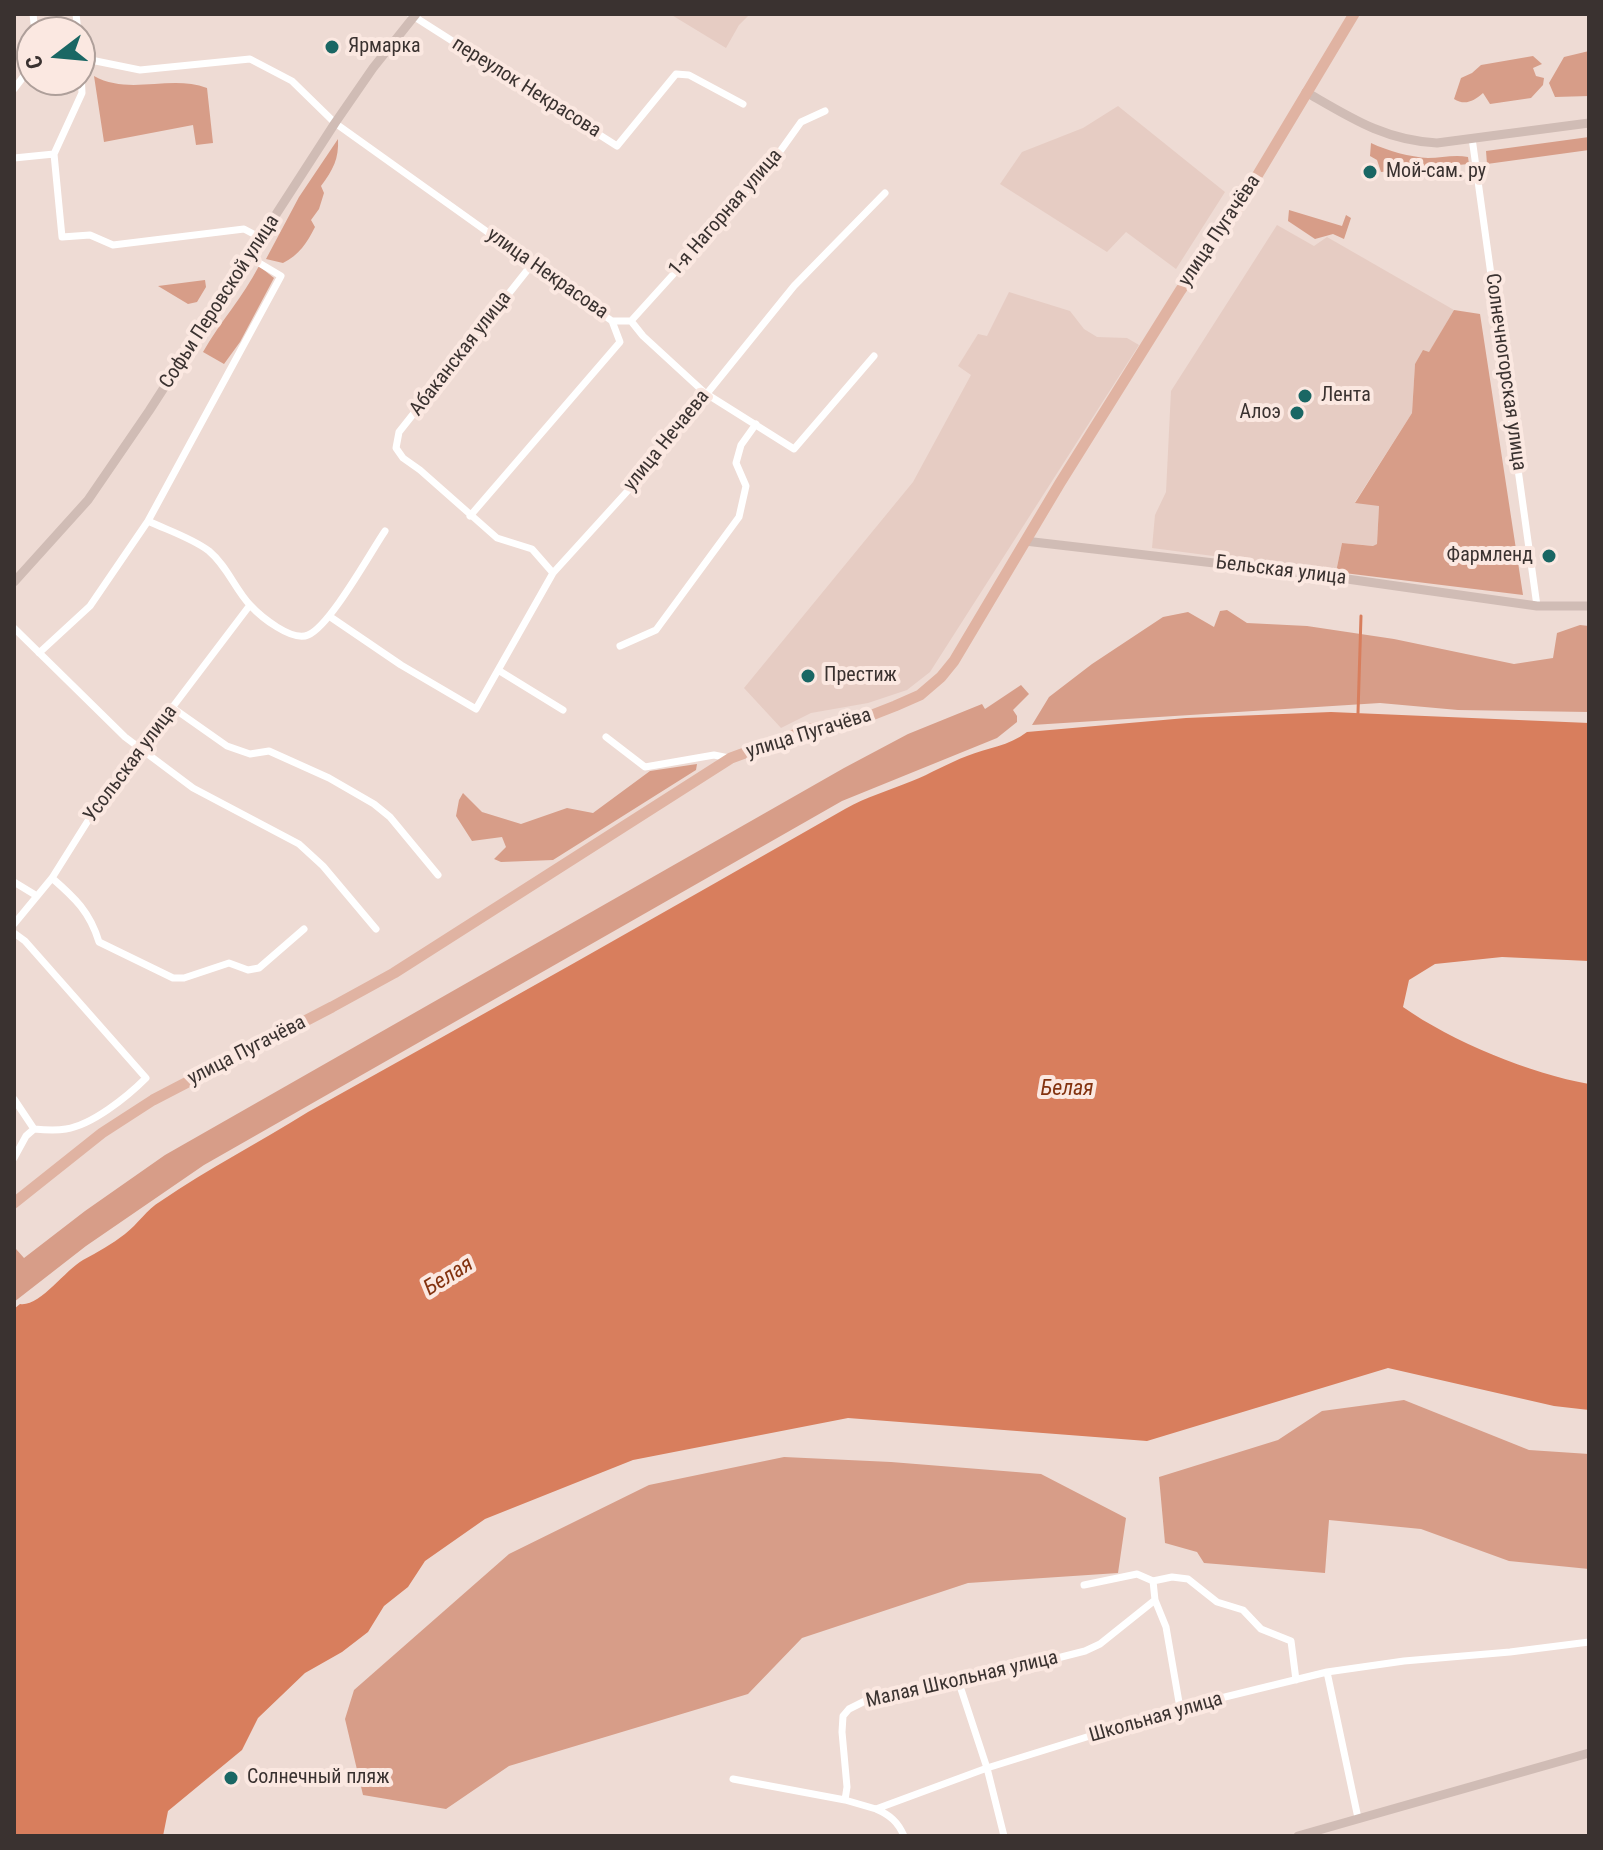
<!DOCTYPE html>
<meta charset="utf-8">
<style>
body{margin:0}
#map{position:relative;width:1603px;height:1850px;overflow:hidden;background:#eedbd4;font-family:"Roboto Condensed",sans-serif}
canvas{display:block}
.frame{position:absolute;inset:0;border:16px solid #3a3230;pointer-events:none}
.north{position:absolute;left:16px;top:16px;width:80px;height:80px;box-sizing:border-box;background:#fbe8e1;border:2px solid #ae9f9a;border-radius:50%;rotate:254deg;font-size:22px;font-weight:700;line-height:32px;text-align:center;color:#3a3230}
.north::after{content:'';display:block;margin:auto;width:28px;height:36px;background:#1a6764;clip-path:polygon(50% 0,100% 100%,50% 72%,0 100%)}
</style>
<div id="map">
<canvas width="1603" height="1850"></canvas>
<div class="frame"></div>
<div class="north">С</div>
</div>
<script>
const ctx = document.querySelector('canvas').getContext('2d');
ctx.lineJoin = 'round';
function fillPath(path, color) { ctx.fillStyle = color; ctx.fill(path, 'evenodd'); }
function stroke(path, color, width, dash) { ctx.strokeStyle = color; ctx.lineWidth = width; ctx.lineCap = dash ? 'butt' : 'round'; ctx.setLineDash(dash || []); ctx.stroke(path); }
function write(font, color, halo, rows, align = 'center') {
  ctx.font = font + ' "Roboto Condensed",sans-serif'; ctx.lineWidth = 8; ctx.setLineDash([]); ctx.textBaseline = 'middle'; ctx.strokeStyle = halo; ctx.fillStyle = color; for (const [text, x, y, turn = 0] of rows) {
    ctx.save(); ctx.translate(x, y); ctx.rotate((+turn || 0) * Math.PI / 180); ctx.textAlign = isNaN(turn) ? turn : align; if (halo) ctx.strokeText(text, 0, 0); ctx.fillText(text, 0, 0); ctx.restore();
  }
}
const built = new Path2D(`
 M670 14H750L739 25 726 48Z
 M1118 106 1225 192 1176 269 1126 232 1107 252 1000 184 1022 152 1083 128Z
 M1277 225 1314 246 1327 237 1454 310 1429 353 1415 364 1412 413 1355 502 1379 505 1377 544 1374 546 1342 543 1336 572 1152 548 1155 515 1166 492 1171 391Z
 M1009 292 1070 311 1084 329 1097 337 1127 338 1139 345 930 672 907 690 868 703 811 713 781 728 744 688 913 482 971 375 958 366 978 334 987 336Z`);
const green = new Path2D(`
 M1589 51V96L1555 97 1549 83 1564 57Z
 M1533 56 1542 64 1533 68 1536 76 1544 78 1543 85 1531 98 1490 104 1483 93C1474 101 1465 106 1454 99L1461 78 1472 73 1481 65Z
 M94 76C130 96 170 74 207 88L213 143 196 145 193 125 104 142Z
 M1589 137V150L1487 164 1486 151Z
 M338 139C339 159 333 170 321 186L324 193 319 209 311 220 315 227C307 243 299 255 283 263L266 259 299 197Z
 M1371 143C1388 151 1410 157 1428 158 1441 158 1455 154 1468 157L1469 164 1381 172 1377 160 1370 156Z
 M1289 210 1342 226 1346 215 1351 218 1344 239 1333 234 1315 239 1288 221Z
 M259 266 274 278 240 342 224 364 203 352C220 322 243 297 259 266Z
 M205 280 206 287 197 302 188 304 158 286Z
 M1454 310 1480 314 1523 595 1336 572 1342 543 1373 546 1377 544 1379 506 1355 503 1412 413 1415 364 1423 350 1429 352Z
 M1227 610 1247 623 1307 626 1394 639 1514 664 1553 658 1557 633 1580 625 1589 626V712L1458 710 1380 703 1032 725 1049 697 1092 664 1163 617 1188 612 1214 627 1220 611Z
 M1021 685 1029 694 1013 710 1017 716V722L997 738 842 801 204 1165 86 1246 14 1302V1251L16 1249 24 1258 85 1211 165 1155 844 768 908 734 982 704 985 709Z
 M697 764 696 770 553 860 501 862 494 859 506 847 502 837 472 841 456 816 459 800 463 793 482 812 521 824 567 808 593 813 650 771Z
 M1404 1400 1529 1450 1589 1454V1569L1509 1561 1421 1529 1329 1520 1325 1573 1204 1563 1197 1552 1165 1543 1159 1477 1278 1440 1322 1411Z
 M784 1457 891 1462 1041 1474 1126 1518 1118 1573 968 1583 802 1638 748 1694 509 1766 446 1809 363 1795 345 1719 354 1690 509 1554 649 1485Z`);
const water = new Path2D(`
 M1331 712 1589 723V961L1502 957 1435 964 1409 980 1403 1007C1451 1041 1531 1074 1589 1084V1410L1554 1406 1388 1368 1147 1441 848 1418 633 1460 485 1519 425 1561 408 1587 384 1606 368 1632 342 1652 305 1673 258 1718 242 1750 168 1811 163 1836H14V1309L20 1304C40 1307 64 1271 83 1260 98 1252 112 1244 125 1234 138 1224 146 1210 161 1201 209 1168 259 1143 308 1112 488 1012 667 911 845 809 866 797 890 790 912 781 930 774 948 763 967 756 987 748 1009 746 1027 732L1186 718Z`);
const stream = new Path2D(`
 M1358 713 1361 616`);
const street = new Path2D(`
 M33 14 35 32
 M76 14 78 32
 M410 14 617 146 676 74 689 75 743 104
 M80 50 82 93 54 154 62 237 90 235 113 245 244 229 261 238
 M81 58 140 70 250 59 292 81 335 123 612 321H631L643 336 705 393 794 449 874 356
 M14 89 27 72 32 57
 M1472 138 1537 606
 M14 158 54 154
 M533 263 399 432 396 448 403 458 420 470 497 538 532 549 553 573
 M631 321 698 247 781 150 801 122 825 111
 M470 516 620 342 612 321
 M148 521C167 530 192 538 209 551 227 566 235 589 250 605 261 617 292 642 308 635 330 626 370 553 385 531
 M329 616 401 665 476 709 553 573 633 485 794 286 885 193
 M14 628 125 737 193 788 299 844 323 866 376 929
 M620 646 656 630 739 517 746 486 736 463 741 445 756 424
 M39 653 90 606 148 521 281 276 249 257
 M498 670 563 710
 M173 708 227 746 250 754 269 751 329 778 374 804 390 817 438 875
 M606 737 645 767 714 755 729 758
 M52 878C75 898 90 912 99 942L173 978H184L229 963 248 970 259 968 304 929
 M14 882 37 896
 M14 924 52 878 96 808 250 605
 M14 933 25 941 146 1078C127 1097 92 1125 66 1129 55 1131 44 1130 34 1129L26 1136 14 1158
 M14 1099 34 1129
 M1084 1585 1137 1574 1153 1581
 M1327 1672 1358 1818
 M959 1683 987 1768 1004 1836
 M1180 1708 1166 1627 1155 1600 1153 1581 1172 1577 1188 1579 1217 1602 1243 1610 1261 1629 1291 1641 1296 1680
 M733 1779 845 1800 876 1809 987 1768 1180 1708 1327 1672 1404 1661 1510 1652 1589 1642
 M845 1800 847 1787 842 1732 843 1716 849 1709 873 1697 959 1683 1085 1651 1100 1644 1155 1600
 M876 1809C890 1815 898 1822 904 1836`);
const secondary = new Path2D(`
 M1306 92C1351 118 1384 140 1437 143L1589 123
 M1025 541 1326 576 1537 606H1589
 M14 582 88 500 149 411 335 123 373 68 416 14
 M1298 1836 1589 1753`);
const primary = new Path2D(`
 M14 1203 102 1133 153 1100 332 1007 394 973 731 758 810 729 872 715 895 706 920 695 941 677 954 661 1060 483 1180 291 1239 206 1354 14`);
const markers = [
 [332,47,8,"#1a6764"],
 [1370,172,8,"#1a6764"],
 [1305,396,8,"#1a6764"],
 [1297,413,8,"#1a6764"],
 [1549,556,8,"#1a6764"],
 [808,676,8,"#1a6764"],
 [231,1778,8,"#1a6764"]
];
const poiNames = [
 ["Ярмарка",348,47],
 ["Мой-сам. ру",1386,172],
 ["Лента",1321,396],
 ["Алоэ",1281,413,"right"],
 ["Фармленд",1533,556,"right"],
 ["Престиж",824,676],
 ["Солнечный пляж",247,1778]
];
const streetNames = [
 ["переулок Некрасова",526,88,32],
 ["1-я Нагорная улица",726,213,-49],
 ["улица Пугачёва",1220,231,-56],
 ["улица Некрасова",547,274,35],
 ["Софьи Перовской улица",220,302,-57],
 ["Абаканская улица",461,354,-52],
 ["Солнечногорская улица",1505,372,82],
 ["улица Нечаева",667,441,-51],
 ["Бельская улица",1281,571,7],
 ["улица Пугачёва",809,734,-17],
 ["Усольская улица",131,764,-53],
 ["улица Пугачёва",247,1051,-27],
 ["Малая Школьная улица",962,1680,-13],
 ["Школьная улица",1156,1718,-16]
];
const waterNames = [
 ["Белая",1067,1089],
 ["Белая",449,1277,-32]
];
fillPath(built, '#e6ccc3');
fillPath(green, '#d79d88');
fillPath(water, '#d87e5d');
stroke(stream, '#d87e5d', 3);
stroke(street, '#fff', 7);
stroke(secondary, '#d0bcb5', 9);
stroke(primary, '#e0b3a2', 11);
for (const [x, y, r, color] of markers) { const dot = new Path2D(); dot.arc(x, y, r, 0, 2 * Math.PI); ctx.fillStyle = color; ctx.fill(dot); stroke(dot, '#fbe8e1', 3); }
write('20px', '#3a3230', '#fbe8e1', poiNames, 'left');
write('20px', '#3a3230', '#fbe8e1', streetNames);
write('italic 22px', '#83320f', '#fbe8e1', waterNames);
</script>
